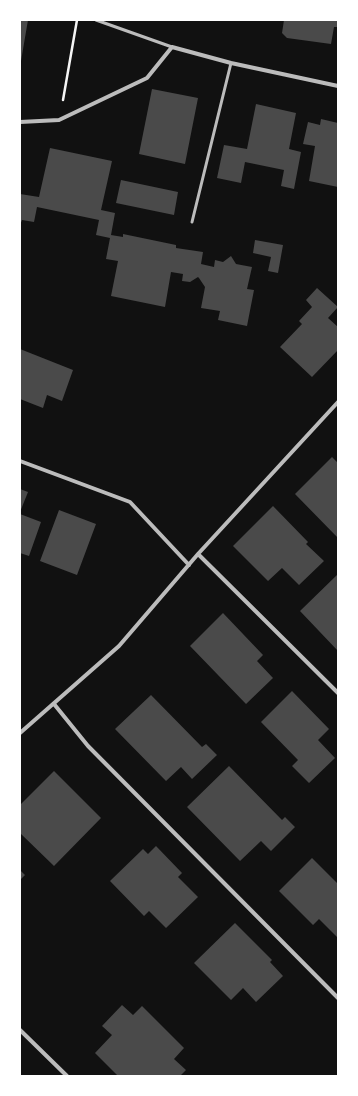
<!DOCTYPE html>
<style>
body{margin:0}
#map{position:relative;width:358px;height:1096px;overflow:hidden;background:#111;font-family:"Fira Sans",sans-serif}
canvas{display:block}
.frame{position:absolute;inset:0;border:21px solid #fff;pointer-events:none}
</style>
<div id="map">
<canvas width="358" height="1096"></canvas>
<div class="frame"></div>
</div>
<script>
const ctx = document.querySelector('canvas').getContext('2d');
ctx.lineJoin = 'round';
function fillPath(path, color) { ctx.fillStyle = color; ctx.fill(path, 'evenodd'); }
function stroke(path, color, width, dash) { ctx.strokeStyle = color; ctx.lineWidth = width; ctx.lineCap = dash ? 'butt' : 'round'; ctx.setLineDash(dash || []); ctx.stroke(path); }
const building = new Path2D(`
 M20 20H28L21 61H20Z
 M284 20H338V27H334L331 44 287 38 282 33Z
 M152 89 198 98 185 164 139 154Z
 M256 104 296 113 289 149 301 152 294 189 281 186 284 170 245 162 241 183 217 178 224 145 247 149Z
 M321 119 338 123V187L309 181 315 146 303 144 308 122 320 125Z
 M50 148 112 161 101 210 115 213 111 235 123 237V234L176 245V248L203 252 201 264 214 267 215 260 223 262 231 256 236 264 252 267 247 289 254 290 247 326 218 320 220 311 201 308 205 287 199 278 198 277 190 282 182 281 183 274 171 272 165 307 111 296 118 261 106 259 110 238 96 235 99 220 37 207 34 222 22 220 20 225V194L39 197Z
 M121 180 178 192 174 215 116 203Z
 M255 240 283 245 278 273 268 271 271 257 253 253Z
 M317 288 338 307 328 318 338 327V350L312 377 280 347 302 324 299 321 312 307 306 300Z
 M20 349 73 370 62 401 47 395 43 408 20 399Z
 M332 457 338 463V538L295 494Z
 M20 489 28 492 20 512Z
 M273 506 308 542 306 544 324 561 299 585 282 568 268 581 233 546Z
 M59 510 96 524 77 575 40 561Z
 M20 514 41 522 29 556 20 553Z
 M338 574V651L300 611Z
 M223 613 263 655 257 661 273 678 246 704 190 646Z
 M292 691 329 729 318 740 335 758 309 783 292 766 298 760 261 722Z
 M151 695 202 747 206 744 217 755 192 779 181 767 166 781 115 729Z
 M229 766 282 820 285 817 295 827 271 851 261 841 240 861 187 807Z
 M54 771 101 818 54 866 20 833V805Z
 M156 846 182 873 178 877 198 897 166 928 149 911 144 916 110 881 143 849 148 854Z
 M312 858 338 884 337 937 319 919 313 925 279 891Z
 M20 870 25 875 20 880Z
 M235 923 272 960 270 962 283 976 256 1002 243 988 231 1000 194 963Z
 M122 1005 133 1015 142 1006 184 1048 174 1059 186 1070 180 1076H118L95 1053 112 1035 102 1026Z`);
const path = new Path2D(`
 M63 100 77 20`);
const service = new Path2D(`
 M96 20 172 47
 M192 222 231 63`);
const minor = new Path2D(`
 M20 122 59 120 147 78 172 47 231 63 338 86
 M20 461 130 502 189 565
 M198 554 338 693
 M54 704 88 746 338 998
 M20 733 119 646 198 554 338 402
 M20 1030 67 1076`);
fillPath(building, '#4a4a4a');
stroke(path, '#f5f5f5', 2.5);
stroke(service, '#bcbcbc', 3);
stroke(minor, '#bcbcbc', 4);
</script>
